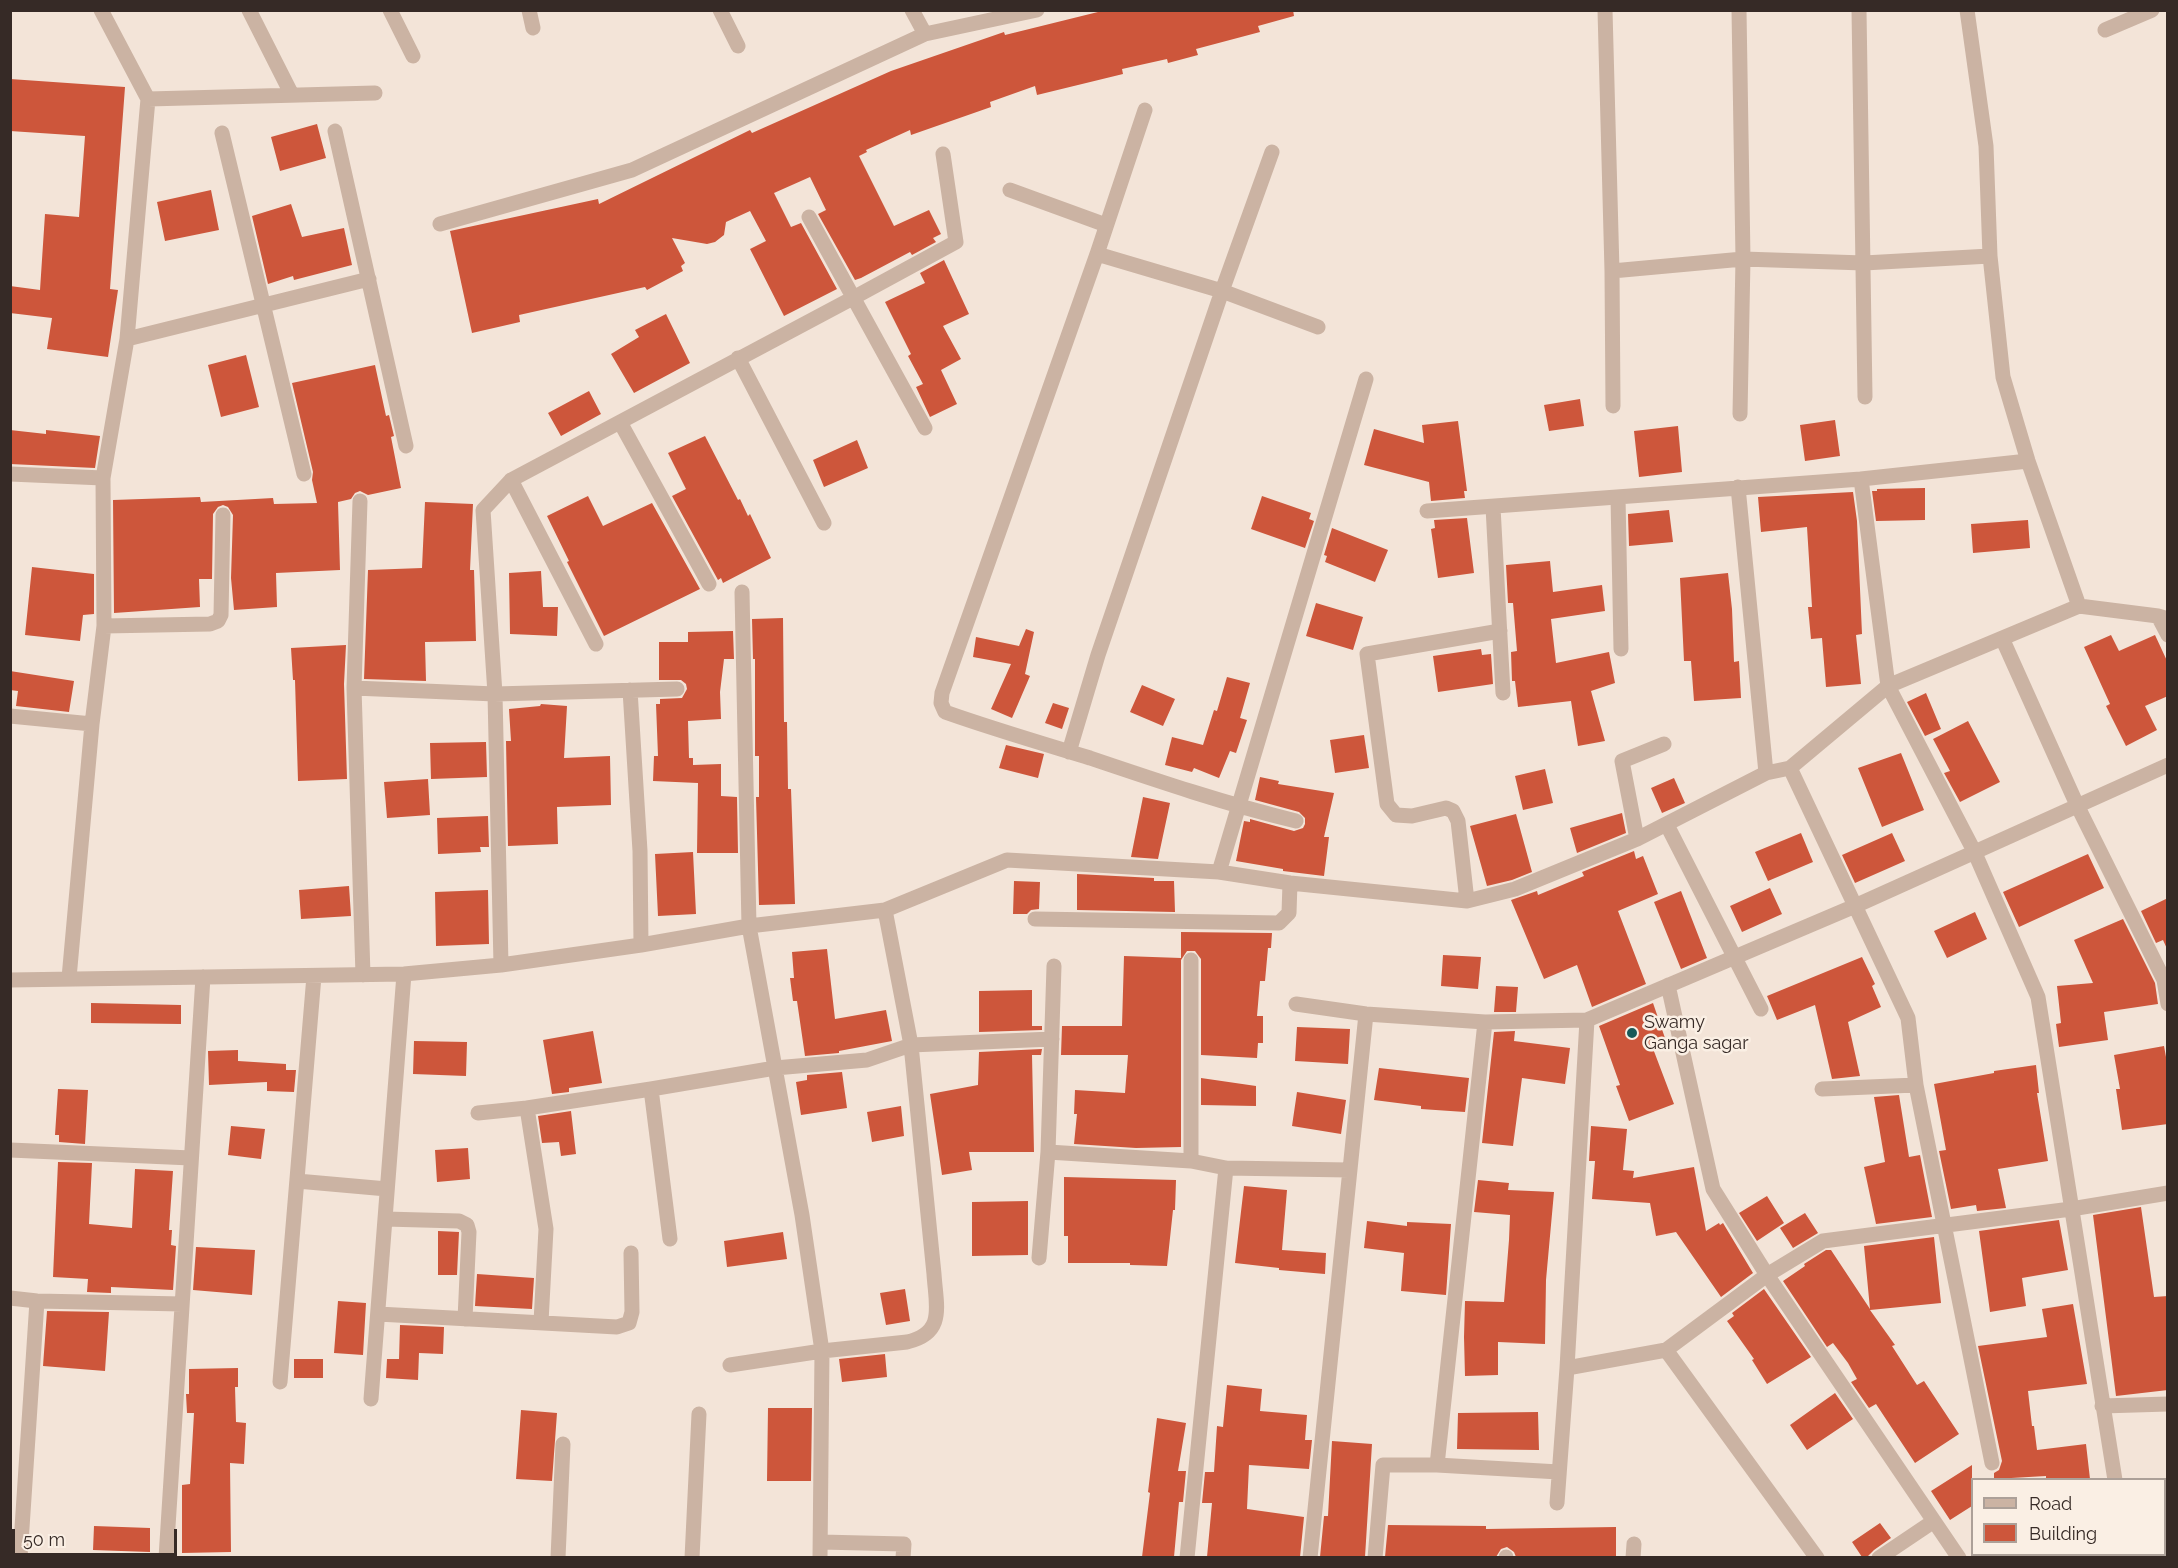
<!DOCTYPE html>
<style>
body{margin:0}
#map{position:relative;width:2178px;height:1568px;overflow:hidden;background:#f3e4d8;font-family:Raleway,sans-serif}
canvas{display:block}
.frame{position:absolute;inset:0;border:12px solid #362a26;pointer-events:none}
.legend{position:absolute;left:1971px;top:1478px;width:195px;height:78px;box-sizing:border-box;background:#faefe4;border:2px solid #aca098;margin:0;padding:8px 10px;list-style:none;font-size:18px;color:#362a26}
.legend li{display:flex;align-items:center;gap:12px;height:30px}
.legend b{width:30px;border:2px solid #aca098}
.scale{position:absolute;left:12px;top:1529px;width:165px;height:27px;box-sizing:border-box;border:3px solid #362a26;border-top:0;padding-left:8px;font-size:18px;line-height:21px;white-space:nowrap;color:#362a26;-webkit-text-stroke:4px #faefe4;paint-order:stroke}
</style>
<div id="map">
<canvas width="2178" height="1568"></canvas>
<div class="frame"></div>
<ul class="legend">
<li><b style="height:8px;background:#cbb3a3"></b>Road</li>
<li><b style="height:16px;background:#cd563b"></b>Building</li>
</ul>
<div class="scale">50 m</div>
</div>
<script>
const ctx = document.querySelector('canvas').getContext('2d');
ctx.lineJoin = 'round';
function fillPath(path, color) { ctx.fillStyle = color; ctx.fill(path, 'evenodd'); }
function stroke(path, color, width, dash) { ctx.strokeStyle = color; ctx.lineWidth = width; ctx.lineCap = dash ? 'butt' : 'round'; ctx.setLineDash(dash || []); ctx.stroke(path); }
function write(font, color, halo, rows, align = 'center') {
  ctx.font = font + ' Raleway,sans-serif'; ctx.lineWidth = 5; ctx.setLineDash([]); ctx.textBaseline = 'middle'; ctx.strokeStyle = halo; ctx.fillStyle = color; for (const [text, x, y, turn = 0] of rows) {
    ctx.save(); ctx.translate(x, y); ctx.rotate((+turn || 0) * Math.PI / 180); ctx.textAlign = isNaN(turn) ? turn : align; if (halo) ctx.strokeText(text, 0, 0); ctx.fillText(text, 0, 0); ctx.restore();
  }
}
const building = new Path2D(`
 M1106 10H1293L1294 16 1258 26 1260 32 1196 49 1198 55 1168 63 1167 59 1122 69 1123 74 1037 95 1035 86 990 102 991 107 911 135 910 130 866 150 867 152 859 156 894 226 929 210 941 234 933 238 936 242 912 255 910 252 861 278 855 280 818 214 826 210 810 177 774 193 791 227 801 223 837 289 784 316 750 249 766 241 750 211 726 222 724 235 715 242 707 244 672 238 685 263 681 266 683 271 647 290 645 287 519 315 520 322 472 333 450 231 598 199 599 204 750 130 752 133 891 71 1004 32 1005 35Z
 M10 79 125 87 110 289 118 290 108 357 47 349 52 318 10 313V286L40 290 45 214 79 217 85 136 10 131Z
 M317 124 326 158 280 171 271 137Z
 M211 190 219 230 165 241 157 202Z
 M291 204 302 237 344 228 352 265 294 280 293 276 268 284 252 216Z
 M944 260 969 314 943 326 961 359 941 370 957 404 930 417 916 387 923 384 908 356 911 354 885 302 925 283 920 273Z
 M666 314 690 363 634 393 611 354 639 337 635 330Z
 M246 355 259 407 221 417 208 365Z
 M375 365 386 416 389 415 394 436 391 437 401 488 368 495 360 491 355 493 351 499 338 502 340 570 276 573 277 607 234 610 231 578 233 515 228 507 223 505 218 507 213 514 212 579H199L200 607 114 613 113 500 200 497 201 502 273 498 274 504 317 503 312 480 313 472 292 383Z
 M589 391 601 414 561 436 548 413Z
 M1580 399 1584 426 1549 431 1544 405Z
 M1835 420 1840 456 1805 461 1800 425Z
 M1458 421 1467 491H1464L1465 498 1431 501 1429 482 1364 465 1374 429 1424 443 1422 425Z
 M1678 426 1682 472 1639 477 1634 431Z
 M10 430 46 434V430L100 436 95 468 10 464Z
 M705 436 738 500 740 499 748 516 750 514 771 558 723 583 721 578 718 580 672 496 686 489 668 453Z
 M857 440 868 468 824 487 813 460Z
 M1925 488V520L1876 521 1872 491H1877V489Z
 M1853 492 1857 521 1862 634 1856 635 1861 684 1826 687 1822 638 1811 639 1808 607H1812L1807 527 1761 532 1758 497Z
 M588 496 603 526 652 503 700 589 604 636 567 562 569 561 547 516Z
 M1262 496 1311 513 1309 519 1314 521 1305 548 1251 529Z
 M425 502 473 504 470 570H474L476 641 425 642 426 681 364 679 368 570 422 568Z
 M1669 510 1673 542 1629 546 1628 514Z
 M1467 518 1474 573 1438 578 1431 529 1435 528 1434 520Z
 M2028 520 2030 548 1973 553 1971 524Z
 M1332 528 1388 550 1375 582 1325 562 1327 556 1324 555Z
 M1550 561 1553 592 1602 585 1605 611 1551 619 1556 663 1609 652 1615 683 1591 691 1605 741 1578 746 1571 701 1518 707 1515 681H1512L1511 652 1517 651 1513 603H1508L1506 565Z
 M32 567 94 574V614L83 615 80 641 25 635Z
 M541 571 543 607H558L557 636 510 634 509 573Z
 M1728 573 1732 609 1734 662 1739 661 1741 698 1694 701 1691 661H1684L1680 578Z
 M1316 603 1363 617 1353 650 1306 636Z
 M783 618 784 722H787L788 789H791L795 904 759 905 756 797H759V756H755V659H753L752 619Z
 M1026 629 1034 632 1025 674 1030 676 1012 718 991 709 1011 664 973 657 976 637 1019 646Z
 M733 631 734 659H724L720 692 721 719 688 721 689 758H693V765L721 764V796L737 797 738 853H697L698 783 653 781 654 756H658L656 704H660V699L682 698 687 689 686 684 681 680H659V642H688V632Z
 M2111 635 2119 651 2155 635 2168 663V696L2145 706 2157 730 2126 746 2106 706 2110 704 2084 647Z
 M346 645 344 684 347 779 298 781 295 680H293L291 648Z
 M1481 649 1482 655 1491 654 1493 684 1438 692 1433 656Z
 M10 671 74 681 69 712 16 706 18 691 10 690Z
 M1227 677 1250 683 1240 718 1247 720 1236 753 1230 751 1219 778 1194 768 1192 772 1165 765 1172 737 1203 745 1214 710 1217 711Z
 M1142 685 1175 699 1163 726 1130 712Z
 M1926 693 1941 729 1925 736 1907 702Z
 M1053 703 1069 708 1062 729 1045 723Z
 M541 704 567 706 564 758 610 756 611 805 557 807 558 844 508 846 506 741H511L509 709 540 706Z
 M1968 721 2000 782 1960 802 1944 773 1950 771 1933 739Z
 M1364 735 1369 768 1335 773 1330 740Z
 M486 742 487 777 431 779 430 743Z
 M1006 745 1044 754 1038 778 999 768Z
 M1901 753 1924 810 1882 827 1858 768Z
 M1545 769 1553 803 1523 810 1515 776Z
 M1260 777 1279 781 1278 784 1334 793 1324 837H1329L1324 876 1283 871V869L1236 861 1244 821 1250 822V819L1294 831 1303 828 1305 824V818L1299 812 1255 800Z
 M1674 778 1685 803 1662 813 1651 788Z
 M428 779 430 815 387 818 384 782Z
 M1143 797 1170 803 1158 859 1131 857Z
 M1622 813 1626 833 1577 853 1570 828Z
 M1516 814 1532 872 1512 880 1487 886 1470 826Z
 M488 816 489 847H480L481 852 438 854 437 818Z
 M1801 833 1813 862 1768 881 1755 852Z
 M1892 833 1905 861 1855 883 1842 855Z
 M1634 851 1636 859 1643 856 1658 894 1618 911 1646 984 1592 1007 1577 965 1544 979 1511 900 1537 891 1538 895 1584 876 1582 872Z
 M693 852 696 914 658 916 655 854Z
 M2088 854 2104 888 2019 927 2003 892Z
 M1077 874 1154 878V881H1174L1175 912 1077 910Z
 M1014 881 1040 882 1039 909 1031 910 1027 914H1013Z
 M349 886 351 916 301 919 299 890Z
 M1770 888 1782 914 1742 932 1730 906Z
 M488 890 489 944 436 946 435 892Z
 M1681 891 1707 958 1681 969 1654 902Z
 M2168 898V951L2163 940 2156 943 2141 911Z
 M1975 912 1987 939 1947 958 1934 931Z
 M2123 919 2155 983 2158 1004 2104 1012 2108 1040 2059 1047 2056 1024 2061 1023 2057 986 2093 983 2074 940Z
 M1181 932 1272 933 1271 948H1268L1265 981H1260L1257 1016H1263V1043H1258L1257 1058 1201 1055V959L1195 951H1187L1181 960V1147L1136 1148 1074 1144 1077 1114H1074L1075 1090 1125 1093 1128 1055H1061L1062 1026H1122L1124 956 1181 958Z
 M827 949 835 1019 886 1010 892 1041 839 1051V1053L805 1056 797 1001H793L790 978H794L792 952Z
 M1443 955 1481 957 1478 989 1441 986Z
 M1862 957 1875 984 1872 986 1881 1007 1848 1022 1860 1076 1832 1079 1815 1005 1777 1020 1767 996Z
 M1496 986 1518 987 1516 1012H1494Z
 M1032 990V1026H1042V1030L979 1032V991Z
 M91 1003 181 1005V1024L91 1023Z
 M1653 1003 1666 1041 1652 1046 1674 1104 1629 1121 1616 1086 1620 1085 1599 1026Z
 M1297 1027 1350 1029 1348 1064 1295 1061Z
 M593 1031 602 1083 569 1088V1092L552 1094 543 1040Z
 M1515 1031 1514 1041 1570 1048 1565 1084 1522 1078 1513 1146 1482 1143 1494 1032Z
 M414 1041 467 1042 466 1076 413 1074Z
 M2164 1046 2168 1068V1124L2122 1130 2116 1089H2120L2114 1055Z
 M1042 1049 1041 1055H1032L1034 1152H969L972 1170 942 1175 930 1094 978 1085 979 1052Z
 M238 1050V1061L286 1064V1070H296L294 1092 267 1091V1082L209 1085 208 1051Z
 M2036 1065 2039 1093H2037L2048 1161 1998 1169 2006 1208 1977 1211 1976 1205 1951 1209 1939 1151 1946 1150 1934 1084 1994 1073V1071Z
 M1379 1068 1469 1078 1465 1112 1421 1109V1106L1374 1100Z
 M842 1072 847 1108 801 1115 796 1082 807 1080V1075Z
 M1201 1078 1256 1086V1106L1201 1105Z
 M58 1089 88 1090 85 1144 59 1142V1135H55Z
 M1297 1092 1346 1100 1341 1134 1292 1126Z
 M1899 1095 1909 1157 1920 1155 1932 1217 1876 1224 1864 1167 1885 1162 1874 1097Z
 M901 1106 904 1136 872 1142 867 1112Z
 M571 1111 576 1154 561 1156 559 1142 542 1143 538 1116Z
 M231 1126 265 1129 261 1159 228 1155Z
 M1591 1126 1627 1129 1623 1170 1634 1171 1633 1178 1694 1167 1706 1231 1719 1223 1720 1225 1723 1223 1753 1273 1721 1297 1676 1232 1656 1236 1650 1203 1592 1199 1595 1161H1589Z
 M468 1148 470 1179 437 1182 435 1150Z
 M58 1162 92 1163 89 1224 132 1228 135 1169 173 1171 169 1230H172L171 1245 176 1246 173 1290 111 1287V1293L87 1292 88 1279 53 1277Z
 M1064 1177 1176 1180 1175 1210H1173L1167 1266 1130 1265V1263H1068V1236H1064Z
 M1478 1180 1509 1183 1508 1190 1554 1192 1546 1280 1545 1344 1498 1342V1375L1465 1376 1464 1337 1465 1301 1504 1302 1509 1240 1510 1215 1474 1212Z
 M1244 1186 1287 1190 1282 1250 1326 1253 1325 1274 1279 1270V1268L1235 1263Z
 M1767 1196 1784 1223 1757 1241 1739 1213Z
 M1028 1201V1255L972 1256V1202Z
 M2141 1207 2154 1297 2168 1296V1390L2116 1396 2093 1215Z
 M1805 1213 1818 1233 1793 1248 1780 1228Z
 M2059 1220 2068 1270 2022 1278 2026 1306 1990 1312 1979 1231Z
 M1367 1221 1407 1226V1222L1451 1224 1446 1295 1401 1291 1404 1253 1364 1248Z
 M438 1231 459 1232 457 1275H438Z
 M783 1232 787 1259 727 1267 724 1241Z
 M1934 1237 1941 1303 1870 1310 1895 1345 1892 1346 1917 1385 1924 1381 1959 1434 1915 1463 1876 1404 1869 1408 1851 1382 1857 1379 1848 1363 1833 1343 1827 1347 1783 1281 1805 1266 1804 1264 1826 1250H1831L1870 1309 1864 1246Z
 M196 1247 255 1250 252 1295 193 1290Z
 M477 1274 534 1278 532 1309 475 1306Z
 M905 1289 910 1321 886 1325 880 1293Z
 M1764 1289 1811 1357 1767 1384 1752 1360 1754 1359 1727 1321 1734 1316 1732 1313Z
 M338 1301 366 1303 363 1355 334 1353Z
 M2073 1304 2087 1384 2028 1391 2032 1426H2034L2037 1450 2086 1444 2090 1479H2046V1476L1994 1479V1473L1999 1470 2002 1461 1978 1346 2047 1337 2042 1309Z
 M47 1311 109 1312 105 1371 43 1366Z
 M400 1325 444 1327 443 1354 419 1353 418 1380 386 1378 387 1359H399Z
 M885 1354 887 1377 842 1382 839 1359Z
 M294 1359H323V1378H294Z
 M238 1368V1387H235L236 1422 246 1423 244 1464 230 1463 231 1552 182 1553V1485L190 1484 194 1413H187L186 1394H189V1369Z
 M1227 1385 1262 1389 1260 1411 1307 1415 1305 1440H1312L1309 1469 1249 1465 1247 1509 1304 1517 1300 1557H1207L1212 1503H1202L1205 1472H1214L1217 1426 1223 1427Z
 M1835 1393 1853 1419 1807 1450 1790 1425Z
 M768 1408H812L811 1481H767Z
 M521 1410 557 1413 552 1481 516 1479Z
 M1538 1412 1539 1450 1457 1449 1458 1413Z
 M1157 1418 1186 1423 1178 1471H1186L1183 1502H1179L1174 1557H1142L1150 1493 1148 1492Z
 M1332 1441 1372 1444 1365 1557H1320L1324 1516H1328Z
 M1972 1465V1506L1950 1520 1931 1491Z
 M1880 1523 1891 1538 1874 1550 1867 1557H1862L1852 1542Z
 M1388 1525 1486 1526V1529L1616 1527V1557H1516L1514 1552 1507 1547 1501 1549 1496 1557H1385Z
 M94 1526 150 1528V1552L93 1550Z`);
const minor = new Path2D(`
 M249 10 292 95
 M390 10 413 56
 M529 10 533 28
 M720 10 738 46
 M912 10 925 34
 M1605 10 1612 271 1613 406
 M1739 10 1743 259 1740 414
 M1859 10 1865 397
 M1967 10 1986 146 1990 256 2003 377 2028 461 2079 606
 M2105 30 2152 10
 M148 99 375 93
 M335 131 406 446
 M222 133 304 474
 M1272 152 1222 291 1318 327
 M1010 190 1106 225
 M809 217 925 428
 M440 224 632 170 925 34 1037 10
 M1097 254 1145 110
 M1612 271 1743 259 1864 263 1990 256
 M127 339 369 279
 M738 358 824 523
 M620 422 709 584
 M10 474 103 478
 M1861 479 1888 686 1974 851 2038 997 2115 1480
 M511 480 596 644
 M1738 487 1766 773
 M1618 497 1621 649
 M360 501 354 688 363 975
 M1493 507 1503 693
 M1427 511 1861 479 2028 461
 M742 592 749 926 802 1215 822 1351 820 1558
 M2158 616 2168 635
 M104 626 210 624 218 621 221 615 223 515
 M2002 638 2077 805 2164 980 2168 1004
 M354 688 495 694 677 689
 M630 690 640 851 641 945
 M10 716 92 724
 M1069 752 1098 655 1222 291 1097 254 942 693 941 703 945 712C993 729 1041 743 1090 758 1158 781 1226 804 1296 821
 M1790 768 1908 1018 1916 1085 1992 1463
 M1667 825 1761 1009
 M1637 839 1622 761 1664 744
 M1219 872 1366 379
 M1467 901 1458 821 1453 811 1446 808 1412 816 1396 815 1387 804 1367 654 1500 631
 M1035 919 1279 923 1289 913 1290 883
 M501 965 495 694 483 510 511 480 853 298 956 242 943 154
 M69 978 92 724 104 626 103 478 127 339 148 99 101 10
 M10 980 404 974 501 965 641 945 749 926 885 910 1007 860 1219 872 1290 883 1467 901 1515 889 1637 839 1766 773 1790 768 1888 686 2079 606 2158 616 2168 619
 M1668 985 1713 1189 1767 1275 1959 1558
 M1296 1004 1366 1014 1485 1022 1587 1020 1855 906 2168 765
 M651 1089 670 1239
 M1822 1089 1916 1085
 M527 1108 546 1229 541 1322
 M478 1113 527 1108 651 1089 775 1068 867 1060 911 1045 1052 1039
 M10 1150 191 1158
 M1048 1152 1191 1161 1226 1168 1349 1170
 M1191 1161V960
 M297 1181 387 1189
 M385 1219 459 1221 467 1225 469 1232 465 1319
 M1039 1258 1048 1152 1054 966
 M10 1298 37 1301 182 1304
 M378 1314 617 1327 629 1323 632 1312 631 1253
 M1666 1350 1817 1558
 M730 1365 822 1351 907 1342C946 1333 936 1306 934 1274L911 1045 885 910
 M1567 1368 1666 1350 1767 1275 1823 1241 2071 1209 2168 1193
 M280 1382 314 976
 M371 1399 404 974
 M2102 1406 2168 1404
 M1437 1465 1485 1022
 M1557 1503 1567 1368 1587 1020
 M821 1542 904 1544 903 1558
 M2127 1554 2128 1558
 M20 1558 37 1301
 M166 1558 203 977
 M558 1558 563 1444
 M692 1558 699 1414
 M1187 1558 1226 1168
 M1310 1558 1366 1014
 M1375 1558 1383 1465H1437L1559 1472
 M1506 1558V1557
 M1633 1558 1634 1544
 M1879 1558 1934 1521`);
const markers = [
 [1632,1033,6,"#195959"]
];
const poiNames = [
 ["Swamy",1644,1023],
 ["Ganga sagar",1644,1044]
];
fillPath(building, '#cd563b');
stroke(minor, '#cbb3a3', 15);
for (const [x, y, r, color] of markers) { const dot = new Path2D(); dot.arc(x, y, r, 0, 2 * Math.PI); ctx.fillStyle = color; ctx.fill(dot); stroke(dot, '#faefe4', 2); }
write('18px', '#362a26', '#faefe4', poiNames, 'left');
</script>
